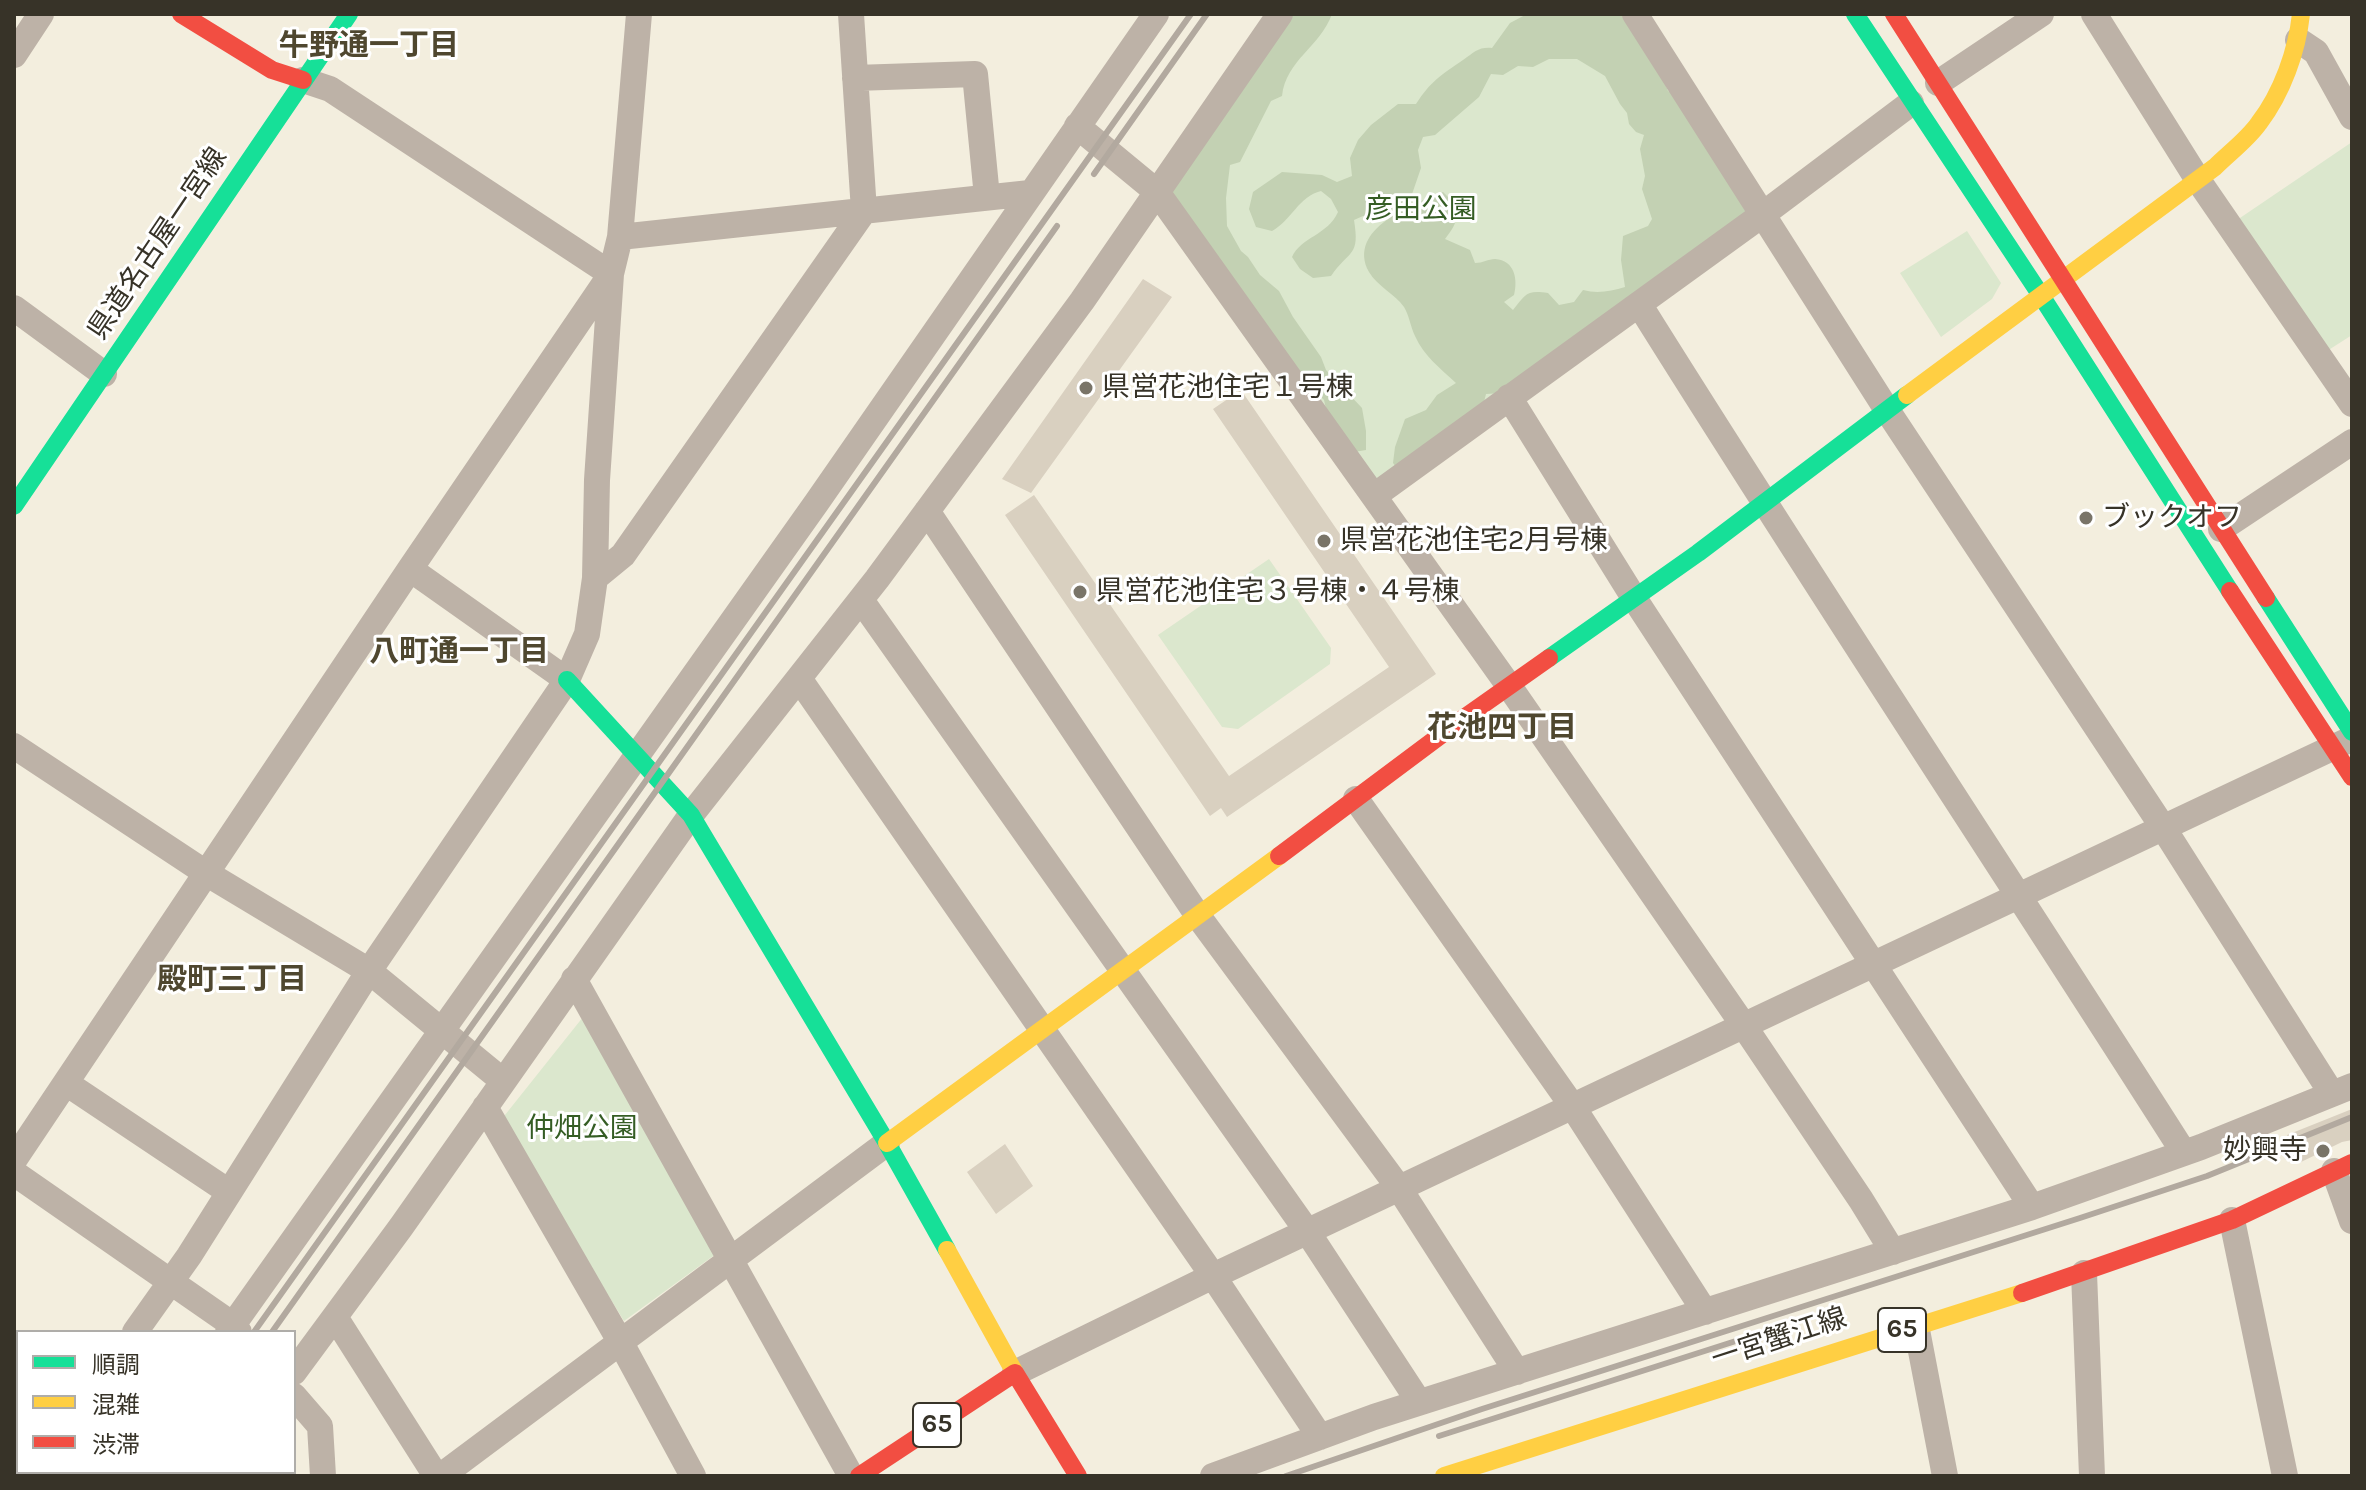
<!DOCTYPE html>
<meta charset="utf-8">
<style>
body{margin:0}
#map{position:relative;width:2366px;height:1490px;overflow:hidden;background:#f3eede;font-family:Karla,"Noto Sans JP",sans-serif}
canvas{display:block}
.frame{position:absolute;inset:0;border:16px solid #373328;pointer-events:none}
.legend{position:absolute;left:16px;top:1330px;width:280px;height:144px;box-sizing:border-box;background:#fff;border:2px solid #afada9;margin:0;padding:10px 14px;list-style:none;font-size:24px;color:#373328}
.legend li{display:flex;align-items:center;gap:16px;height:40px}
.legend b{width:40px;border:2px solid #afada9}
</style>
<div id="map">
<canvas width="2366" height="1490"></canvas>
<div class="frame"></div>
<ul class="legend">
<li><b style="height:10px;background:#16e098"></b>順調</li>
<li><b style="height:10px;background:#ffcf43"></b>混雑</li>
<li><b style="height:10px;background:#f24e42"></b>渋滞</li>
</ul>
</div>
<script>
const ctx = document.querySelector('canvas').getContext('2d');
ctx.lineJoin = 'round';
function fillPath(path, color) { ctx.fillStyle = color; ctx.fill(path, 'evenodd'); }
function stroke(path, color, width, dash) { ctx.strokeStyle = color; ctx.lineWidth = width; ctx.lineCap = dash ? 'butt' : 'round'; ctx.setLineDash(dash || []); ctx.stroke(path); }
function write(font, color, halo, rows, align = 'center') {
  ctx.font = font + ' Karla,"Noto Sans JP",sans-serif'; ctx.lineWidth = 6; ctx.setLineDash([]); ctx.textBaseline = 'middle'; ctx.strokeStyle = halo; ctx.fillStyle = color; for (const [text, x, y, turn = 0] of rows) {
    ctx.save(); ctx.translate(x, y); ctx.rotate((+turn || 0) * Math.PI / 180); ctx.textAlign = isNaN(turn) ? turn : align; if (halo) ctx.strokeText(text, 0, 0); ctx.fillText(text, 0, 0); ctx.restore();
  }
}
const green = new Path2D(`
 M1288 14H1627L1754 211 1374 491 1168 188Z
 M2352 142V335L2327 351 2237 220Z
 M1967 231 2001 283 1992 299 1941 337 1900 273Z
 M1269 559 1331 648 1330 664 1238 729 1222 727 1158 635Z
 M591 1007 720 1251 624 1321 501 1120Z`);
const forest = new Path2D(`
 M1290 14H1332C1320 47 1286 60 1282 96L1271 101 1240 162 1230 165 1226 198 1227 226 1241 251 1248 257 1260 275 1279 291 1293 317 1321 357 1326 370 1362 408 1366 431V450L1354 452 1327 413 1324 400 1297 373 1168 195Z
 M1527 14H1624L1655 57 1668 91 1678 97 1749 217 1503 393 1486 394 1482 410 1400 472 1393 463 1395 447 1405 419 1426 410 1437 395 1456 383C1440 368 1424 356 1415 336 1411 328 1409 315 1404 307 1395 294 1377 286 1369 272 1346 229 1413 204 1443 192 1462 210 1460 220 1445 239L1470 250 1475 263C1483 263 1488 259 1495 259 1515 260 1518 280 1514 295L1504 302 1513 310C1526 294 1526 290 1548 293L1559 305 1574 302 1583 290C1598 294 1611 291 1625 287L1621 260 1623 236 1648 226 1652 219 1642 189 1645 176 1640 149 1644 135 1636 132 1629 124 1627 113 1620 104 1605 76 1577 59H1549L1533 67 1518 66 1503 75 1491 74 1479 97 1435 135 1423 137 1418 150 1421 168 1411 197 1381 215 1363 216 1354 220C1360 257 1350 249 1331 276L1313 278 1300 269 1292 257C1301 237 1328 235 1338 212L1331 199 1321 191C1299 196 1291 221 1272 231L1256 227 1249 209 1253 192 1282 172 1322 175 1337 182 1352 176 1350 158 1358 140 1371 125 1398 104H1416C1431 81 1441 75 1463 60 1475 52 1478 47 1492 48L1510 23Z`);
const building = new Path2D(`
 M1143 279 1172 297 1031 493 1002 479Z
 M1241 390 1436 674 1227 817 1221 808 1210 816 1005 515 1034 495 1229 776 1389 667 1213 409Z
 M2352 1109V1140L2342 1142 2299 1163 2287 1135Z
 M1005 1144 1033 1186 996 1214 967 1172Z`);
const street = new Path2D(`
 M1635 14 1887 410 2164 829 2332 1094
 M2094 14 2198 180 2352 404
 M2298 40 2316 52 2352 117
 M14 55 41 14
 M855 78 975 74 987 197
 M303 80 330 89 611 274
 M1938 83 2041 14
 M1077 126 1157 192 1509 686 1744 1026 1861 1200 1893 1252
 M620 237 1030 193
 M1639 304C1817 589 2003 869 2184 1153
 M14 308 104 374
 M1509 397 1634 598 2032 1207
 M1374 496 1762 215 1911 103
 M927 511 1198 916 1399 1188 1517 1372
 M2221 529 2352 442
 M410 569 567 680
 M595 578 623 555 864 211 851 14
 M861 600 1307 1231 1419 1402
 M800 680 1213 1276 1320 1437
 M14 746 206 873 369 971 503 1081
 M1356 799 1573 1107 1705 1312
 M574 979 851 1476
 M66 1083 229 1192
 M485 1107 621 1343 693 1476
 M14 1160 410 569 611 274
 M2334 1171 2352 1221
 M14 1173 233 1325 239 1332
 M2232 1220 2285 1476
 M2084 1273 2092 1476
 M335 1317 436 1476
 M1916 1325 1945 1476
 M135 1332 189 1256 369 971 567 680 587 634 595 578 597 480 611 274 620 237 639 14
 M228 1332 817 502 1156 14
 M294 1372 401 1227 691 815 877 579 1082 301 1280 14
 M1015 1373 1213 1276 2349 740
 M294 1396 320 1426 323 1476
 M33 1476 36 1472
 M126 1476 129 1472
 M217 1476 220 1472
 M441 1476 887 1143
 M1213 1476 1374 1417 2032 1207 2201 1147 2352 1086`);
const fast = new Path2D(`
 M1855 14 2040 294 2230 591
 M14 506 349 14
 M2266 598 2352 732
 M1549 658 1698 553 1907 395
 M567 680 691 815 887 1143 947 1250`);
const slow = new Path2D(`
 M1907 395 2215 167C2229 153 2248 139 2259 123 2282 93 2297 51 2301 14
 M887 1143 1279 856
 M947 1250 1015 1373
 M1444 1476 2022 1293`);
const jam = new Path2D(`
 M181 14 272 70 303 80
 M1894 14 2266 598
 M2230 591 2352 777
 M1279 856 1461 720 1549 658
 M2022 1293 2232 1220 2352 1163
 M859 1476 1015 1373 1078 1476`);
const rail = new Path2D(`
 M1094 174 1207 14
 M254 1332 1191 14
 M272 1332 1057 226
 M1439 1436 1739 1340
 M151 1476 154 1472
 M169 1476 172 1472
 M1286 1476 1482 1409 2080 1218 2207 1176 2352 1117`);
const markers = [
 [1086,388,8,"#797468"],
 [2086,518,8,"#797468"],
 [1324,541,8,"#797468"],
 [1080,592,8,"#797468"],
 [2323,1151,8,"#797468"]
];
const shields = [
 [1902,1330,48],
 [937,1425,48]
];
const shieldNames = [
 ["65",1902,1330],
 ["65",937,1425]
];
const parkNames = [
 ["彦田公園",1421,210],
 ["仲畑公園",582,1129]
];
const streetNames = [
 ["県道名古屋一宮線",158,244,-56],
 ["一宮蟹江線",1779,1339,-18]
];
const poiNames = [
 ["県営花池住宅１号棟",1102,388],
 ["ブックオフ",2102,518],
 ["県営花池住宅2月号棟",1340,541],
 ["県営花池住宅３号棟・４号棟",1096,592],
 ["妙興寺",2307,1151,"right"]
];
const neighbourhoodNames = [
 ["牛野通一丁目",369,46],
 ["八町通一丁目",459,652],
 ["花池四丁目",1502,728],
 ["殿町三丁目",232,980]
];
fillPath(green, '#dbe7cd');
fillPath(forest, '#c3d1b3');
fillPath(building, '#d9d0c0');
stroke(street, '#bdb2a7', 26);
stroke(fast, '#16e098', 18);
stroke(slow, '#ffcf43', 18);
stroke(jam, '#f24e42', 18);
stroke(rail, '#b2a99f', 6);
for (const [x, y, r, color] of markers) { const dot = new Path2D(); dot.arc(x, y, r, 0, 2 * Math.PI); ctx.fillStyle = color; ctx.fill(dot); stroke(dot, '#fff', 3); }
for (const [x, y, w] of shields) { const box = new Path2D(); box.roundRect(x - w / 2, y - 22, w, 44, 6); ctx.fillStyle = '#fff'; ctx.fill(box); stroke(box, '#373328', 2); }
write('bold 26px', '#373328', null, shieldNames);
write('28px', '#355d24', '#fff', parkNames);
write('28px', '#373328', '#fff', streetNames);
write('28px', '#373328', '#fff', poiNames, 'left');
write('bold 30px', '#4f472f', '#fff', neighbourhoodNames);
</script>
